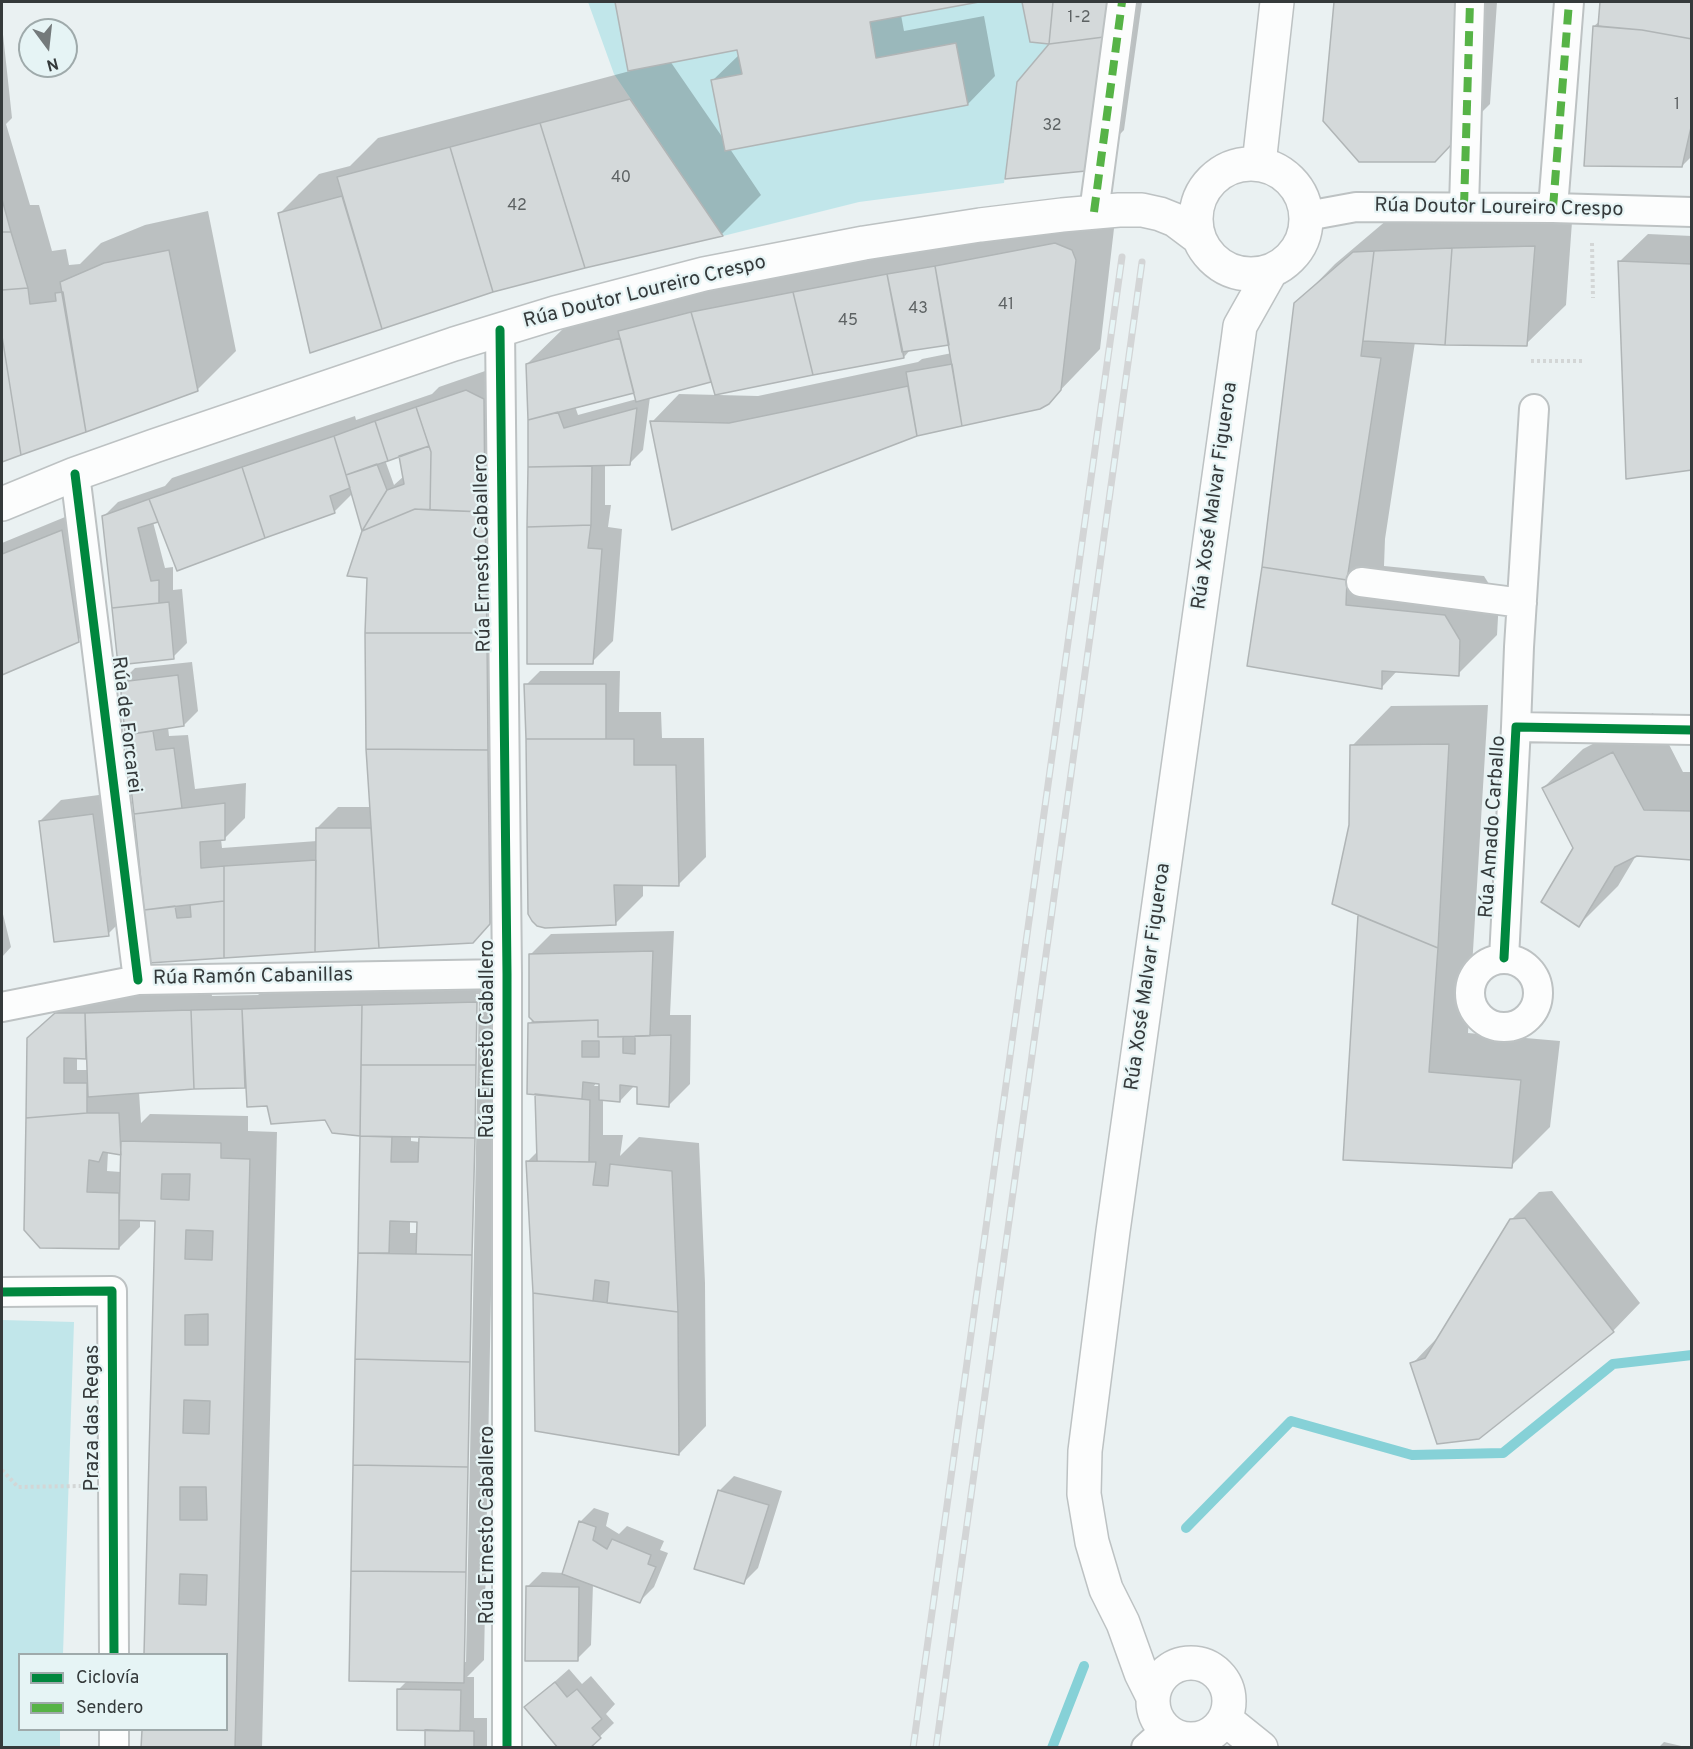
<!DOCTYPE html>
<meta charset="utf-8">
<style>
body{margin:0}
#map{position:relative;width:1693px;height:1749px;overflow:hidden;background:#eaf1f2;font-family:Overpass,sans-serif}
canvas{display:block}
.frame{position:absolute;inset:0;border:3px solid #353a3b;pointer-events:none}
.legend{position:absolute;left:18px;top:1653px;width:210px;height:78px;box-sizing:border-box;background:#e6f4f5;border:2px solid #9faaab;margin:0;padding:8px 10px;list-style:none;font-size:18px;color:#353a3b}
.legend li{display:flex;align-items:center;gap:12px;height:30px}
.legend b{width:30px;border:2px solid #9faaab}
.north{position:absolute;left:18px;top:18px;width:60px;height:60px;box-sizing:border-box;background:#e6f4f5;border:2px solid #9faaab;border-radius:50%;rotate:165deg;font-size:16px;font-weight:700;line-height:24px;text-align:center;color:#353a3b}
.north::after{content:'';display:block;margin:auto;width:21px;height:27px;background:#747a7b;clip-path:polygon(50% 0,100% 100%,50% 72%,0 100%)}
</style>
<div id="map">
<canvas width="1693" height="1749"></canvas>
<div class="frame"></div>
<ul class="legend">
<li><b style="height:8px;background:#00873e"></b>Ciclovía</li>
<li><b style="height:8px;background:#56b346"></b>Sendero</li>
</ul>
<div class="north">N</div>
</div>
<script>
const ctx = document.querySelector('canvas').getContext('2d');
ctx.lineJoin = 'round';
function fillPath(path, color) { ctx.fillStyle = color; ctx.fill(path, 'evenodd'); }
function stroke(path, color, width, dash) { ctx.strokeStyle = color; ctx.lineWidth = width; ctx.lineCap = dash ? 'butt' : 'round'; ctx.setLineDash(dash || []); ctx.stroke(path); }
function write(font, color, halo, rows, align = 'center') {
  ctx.font = font + ' Overpass,sans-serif'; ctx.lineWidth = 4.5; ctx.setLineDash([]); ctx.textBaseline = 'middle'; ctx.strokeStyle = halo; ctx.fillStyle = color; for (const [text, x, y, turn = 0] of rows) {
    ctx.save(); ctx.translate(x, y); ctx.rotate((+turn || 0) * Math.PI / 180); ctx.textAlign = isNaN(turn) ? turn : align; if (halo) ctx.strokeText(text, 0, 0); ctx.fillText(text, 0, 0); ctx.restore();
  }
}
const green = new Path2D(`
 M588 2H1053L1049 44 1017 83 1004 183 859 202 723 236 614 74Z
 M2 1320 74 1322 63 1654H20V1730H60V1747H2Z`);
const shadow = new Path2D(`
 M617 2H970L901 15 904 31 984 16 995 76 968 104 730 149 761 195 722 234 584 267 493 291 311 351 280 213 319 174 350 166 378 138 630 71ZM739 48 740 54 713 80 725 141 670 61Z
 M1024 2H1142L1124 130 1085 170 1052 43 1031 41Z
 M1336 2H1497L1490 104 1434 160 1330 49Z
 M1601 2H1692V156L1682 166 1594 26 1600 21Z
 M2 25 12 118 6 124 30 205H39L52 251 66 249 69 265 80 264 101 243 145 225 208 211 236 351 197 390 2 461Z
 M1573 208 1566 305 1526 344 1415 342 1385 539 1384 566 1484 576 1499 600 1497 635 1458 674 1398 670 1382 687 1264 567 1296 304 1335 264 1394 214Z
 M1115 220 1100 349 1048 403 962 425 916 435 652 422 679 394 758 396 918 362 922 359 952 353 950 344 911 349 904 357 712 380 650 397 643 450 629 464H605V505H611L608 527 622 529 613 641 592 662 528 527 530 420 527 364 567 325 732 274ZM635 391 637 399 578 415 575 406Z
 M1648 234 1692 236V468L1620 261Z
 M488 370 500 914 472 942 151 961 121 682 135 668 192 662 198 711 184 725 168 727 169 736 188 735 195 789 246 783 245 818 224 839H221L222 848 317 841V828L338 807H372L369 577 364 531 353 493 334 512 159 519 153 522 165 568 173 567V590L182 589 187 643 173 657 119 664 104 516 118 502 165 486 172 478 355 416 356 420 432 394 439 387ZM401 454 404 476 394 485 385 460Z
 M82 510 99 619 78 640 2 673V543Z
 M540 671H620L619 712H661L662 738H704L706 857 679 884H643V896L616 923 526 685Z
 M1488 705 1468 1033 1560 1041 1550 1127 1511 1166 1344 1159 1360 914 1350 825 1352 746 1391 706Z
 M1653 713 1683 772H1692V858L1637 854 1618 886 1579 925 1575 848 1543 788 1583 749Z
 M114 793 129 913 108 934 40 821 61 800Z
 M2 910 11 947 2 957Z
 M674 931 670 1015H691L690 1084 669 1105 639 1086 635 1085 620 1101 603 1099V1135H623L620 1156 639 1137 699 1143 705 1283 706 1426 679 1454 534 1293 528 1161 538 1151 537 1095 529 1024 534 1019 530 955 551 934ZM597 1082H601V1086H594Z
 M497 981 484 1660 467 1677H474V1718H487V1748H427V1729L399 1689 408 1680 351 1679 361 1135 326 1119 268 1104 247 1083 245 1086 139 1092 141 1123 150 1114 248 1116V1131L277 1132 262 1748H143V1730H226V1654H145L156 1220 140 1219V1227L119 1248 41 1246 43 1024 71 1000 107 992 211 989 212 996 258 995 265 988ZM476 994H479L466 1662H463ZM88 1055V1070H77V1057H85ZM411 1136H420V1142L411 1141ZM108 1152 122 1153 121 1172 107 1171ZM410 1220H418V1233H410Z
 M1552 1191 1640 1303 1613 1331 1412 1364 1439 1336 1511 1220 1539 1192Z
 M734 1476 782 1491 758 1568 744 1582 696 1568 720 1490Z
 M594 1508 609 1513 606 1526 619 1534 627 1526 664 1541 660 1550 668 1553 654 1587 640 1601 593 1584 591 1645 577 1659 528 1586 542 1572 564 1573 580 1522Z
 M569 1669 582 1684 591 1676 615 1704 606 1714 614 1723 588 1748 526 1707Z
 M1664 1742 1690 1748H1658Z`);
const stream = new Path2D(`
 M1186 1528 1291 1421 1412 1455 1503 1453 1613 1364 1692 1355
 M1052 1748 1084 1666`);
const building = new Path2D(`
 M615 2H979L870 22 876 58 956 43 968 105 725 151 711 80 742 74 737 50 628 71Z
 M1022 2H1053L1049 44 1030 42Z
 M1053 2H1109L1104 37 1049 44Z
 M1334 2H1460L1451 145 1435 162H1359L1323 121Z
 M1600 2H1692V39L1642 30 1598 26Z
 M1593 26 1642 30 1692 39V123L1682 167 1584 166Z
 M1104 37 1086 171 1005 179 1017 82 1049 44Z
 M630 99 723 236 585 268 540 123Z
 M540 123 585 268 493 292 450 147Z
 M450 147 493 292 382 329 337 177Z
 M342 196 382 329 310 353 278 213Z
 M2 199 11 232H2Z
 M2 232H11L28 288 2 290Z
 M1055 243 1072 250 1076 260 1061 390 1049 404 1040 409 962 426 935 266Z
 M1535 246 1527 346 1445 345 1452 248Z
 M1452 248 1445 345 1363 341 1374 251Z
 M169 250 198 391 86 432 60 282 104 263Z
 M1374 251 1361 356 1381 358 1347 580 1262 567 1294 303 1353 252Z
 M1618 261 1692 264V470L1626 479Z
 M935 266 949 345 902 352 887 274Z
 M887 274 904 358 813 375 793 292Z
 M28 288 30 304 56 301 55 293 63 292 86 432 21 455 2 336V290Z
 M793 292 813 375 715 395 691 312Z
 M691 312 711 382 636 402 618 331Z
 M2 336 21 455 2 462Z
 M620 338 634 393 528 420 526 364Z
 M952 364 962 426 917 436 906 372Z
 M908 386 917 436 672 530 650 421 729 423Z
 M466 390 484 399 485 512 430 510 431 452 416 407Z
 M416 407 429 446 388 461 375 421Z
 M637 408 630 465 528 467V420L558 412 564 428Z
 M375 421 388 461 346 475 334 436Z
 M334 436 350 488 330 496 335 513 265 538 242 467Z
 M429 446 431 452 430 510 415 509 362 531 387 490 404 484 399 456Z
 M377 464 387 490 362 531 346 475Z
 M592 466 591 525 527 527 528 467Z
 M242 467 265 538 177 571 149 499Z
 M149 499 158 522 138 528 151 581 159 580V603L112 608 102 516Z
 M415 509 485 512 487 633H365L367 578 347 576 362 531Z
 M591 525 588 548 602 549 593 664H527V527Z
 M62 530 79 642 2 675V554Z
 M1262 567 1347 580 1346 605 1445 615 1460 640 1459 676 1382 671V689L1247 666Z
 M169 602 174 659 118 665 112 608Z
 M365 633H487L488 750 366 749Z
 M178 675 184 726 125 735 120 682Z
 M524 684H606V739H526Z
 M153 731 156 750 174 748 182 808 134 814 125 735Z
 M526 739H634V765H676L679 886 614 885 616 925 545 928 537 926 532 921 528 914Z
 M1449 744 1438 948 1332 904 1349 825 1350 745Z
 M366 749 488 750 490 924 473 943 379 948Z
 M1613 752 1644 810 1692 811V860L1637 856 1615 867 1579 927 1541 902 1573 848 1542 788Z
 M225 803V840L200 842 201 868 224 866V901L144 910 134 814Z
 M93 814 109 936 54 942 39 821Z
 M316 828H371L379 948 315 952Z
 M316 860 315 952 224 958V866Z
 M224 901V958L149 963 144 910 175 906 177 918 191 917 190 905Z
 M1358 915 1438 948 1429 1072 1521 1080 1512 1168 1343 1160Z
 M653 951 650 1036 598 1037V1020L534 1022 529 1017V954Z
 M477 1002 476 1065H361L362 1005Z
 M362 1005 360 1136 332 1133 325 1120 271 1124 267 1106 247 1107 242 1009Z
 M242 1009 245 1088 194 1089 191 1010Z
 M191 1010 194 1089 88 1097 85 1013Z
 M55 1013H85L86 1059 64 1058V1083H87V1113L26 1118 27 1038Z
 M598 1020V1037H623V1053L635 1054V1036L671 1035 669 1107 637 1104V1087L620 1085V1102L599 1100V1084L583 1082 582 1099 527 1094 528 1023ZM582 1041H599V1057H582Z
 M361 1065H476L475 1138 360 1136Z
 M535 1094 590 1100 589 1162 537 1161Z
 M87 1113H119L121 1155 103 1152 99 1162 89 1160 87 1192 119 1193V1249L40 1248 24 1230 26 1118Z
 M360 1136 392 1137 391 1162H418L419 1137 475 1138 472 1255 416 1254 417 1222 390 1221 389 1253H358Z
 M121 1141 221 1143V1158L250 1159 235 1748H141L142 1730H226V1654H144L155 1221 119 1220ZM162 1174H190L189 1200 161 1199ZM186 1230 213 1231 212 1260 185 1259ZM208 1314V1345H185V1315ZM184 1400 210 1401 209 1434 183 1433ZM180 1487H206L207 1520H180ZM180 1574 207 1575 206 1605 179 1604Z
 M526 1161 596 1162 593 1185 608 1186 610 1164 672 1171 678 1312 607 1303 609 1282 595 1280 593 1301 533 1293Z
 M1525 1218 1614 1332 1479 1439 1437 1444 1410 1363 1425 1358 1510 1219Z
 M358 1253 472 1255 470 1362 355 1359Z
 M533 1293 678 1312 679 1455 535 1431Z
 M355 1359 470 1362 468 1467 353 1465Z
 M353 1465 468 1467 466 1572 351 1571Z
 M718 1490 769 1505 744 1584 694 1569Z
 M579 1521 596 1527 593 1540 607 1549 612 1539 651 1555 648 1564 656 1567 640 1603 562 1574Z
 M351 1571 466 1572 464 1683 349 1681Z
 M526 1586 579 1587 578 1661H525Z
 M555 1682 567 1697 577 1689 602 1719 592 1728 601 1738 590 1748H558L524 1707Z
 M397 1689 461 1690 460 1731 397 1730Z
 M425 1730 474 1731V1748H425Z`);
const path = new Path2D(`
 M1592 243 1593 298
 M1531 361H1583
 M2 1470 18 1487 81 1486`);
const street = new Path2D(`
 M1464 207 1470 2
 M1553 208 1569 2
 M1094 212 1122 2
 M1307 216 1356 207 1553 208 1692 212
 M500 330 507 974V1748
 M75 474 138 980
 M1361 582 1522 603
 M1516 727 1519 647 1534 409
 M1504 958 1516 727 1692 730
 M1470 993a34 34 0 1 1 68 0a34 34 0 1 1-68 0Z
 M2 1007 138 980 507 974
 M2 1292 112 1291 114 1654
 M114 1730V1748
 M1146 1748 1167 1729`);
const primary = new Path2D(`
 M1259 164 1277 2
 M1196 219a55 55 0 1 1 110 0a55 55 0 1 1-110 0Z
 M2 504 75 474 154 446 454 344 555 313 704 274 864 243 980 225 1062 215 1119 210H1142L1160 214 1175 220 1199 238
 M1153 1701a38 38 0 1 1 76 0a38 38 0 1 1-76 0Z
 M1153 1697 1141 1673 1123 1623 1106 1589 1092 1542 1084 1494 1085 1451 1113 1231 1238 341 1240 326 1271 271
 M1225 1719 1261 1748`);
const rail = new Path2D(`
 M913 1748 1122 257
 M936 1748 1142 262`);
const quiet = new Path2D(`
 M1464 207 1470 2
 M1553 208 1569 2
 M1094 212 1122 2`);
const cycleway = new Path2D(`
 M500 330 507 974V1748
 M75 474 138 980
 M1504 958 1516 727 1692 730
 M2 1292 112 1291 114 1654`);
const numberNames = [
 ["1-2",1079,19],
 ["1",1677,106],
 ["32",1052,127],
 ["40",621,179],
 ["42",517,207],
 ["41",1006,306],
 ["43",918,310],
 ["45",848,322]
];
const streetNames = [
 ["Rúa Doutor Loureiro Crespo",1499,209,1],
 ["Rúa Doutor Loureiro Crespo",645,293,-14],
 ["Rúa Xosé Malvar Figueroa",1216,496,-82],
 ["Rúa Ernesto Caballero",484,553,-91],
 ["Rúa de Forcarei",125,725,83],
 ["Rúa Amado Carballo",1494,827,-86],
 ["Rúa Xosé Malvar Figueroa",1149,977,-82],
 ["Rúa Ramón Cabanillas",253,978,-1],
 ["Rúa Ernesto Caballero",489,1039,-90],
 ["Praza das Regas",94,1418,-90],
 ["Rúa Ernesto Caballero",489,1525,-90]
];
fillPath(green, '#c1e6ea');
fillPath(shadow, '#0003');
stroke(stream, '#86d1d7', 10);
fillPath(building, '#d4d9da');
stroke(building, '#b0b5b6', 1.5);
stroke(street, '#bdc2c3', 32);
stroke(primary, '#bdc2c3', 36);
stroke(path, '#d3d6d6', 4, [3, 3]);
stroke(street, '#fcfdfd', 28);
stroke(primary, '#fcfdfd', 33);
stroke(rail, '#d3d5d6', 7);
stroke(rail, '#e6f4f5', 4.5, [14]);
stroke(quiet, '#56b346', 8, [15, 8]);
stroke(cycleway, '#00873e', 9);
write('16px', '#5d6263', null, numberNames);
write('20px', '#353a3b', '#e6f4f5', streetNames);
</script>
